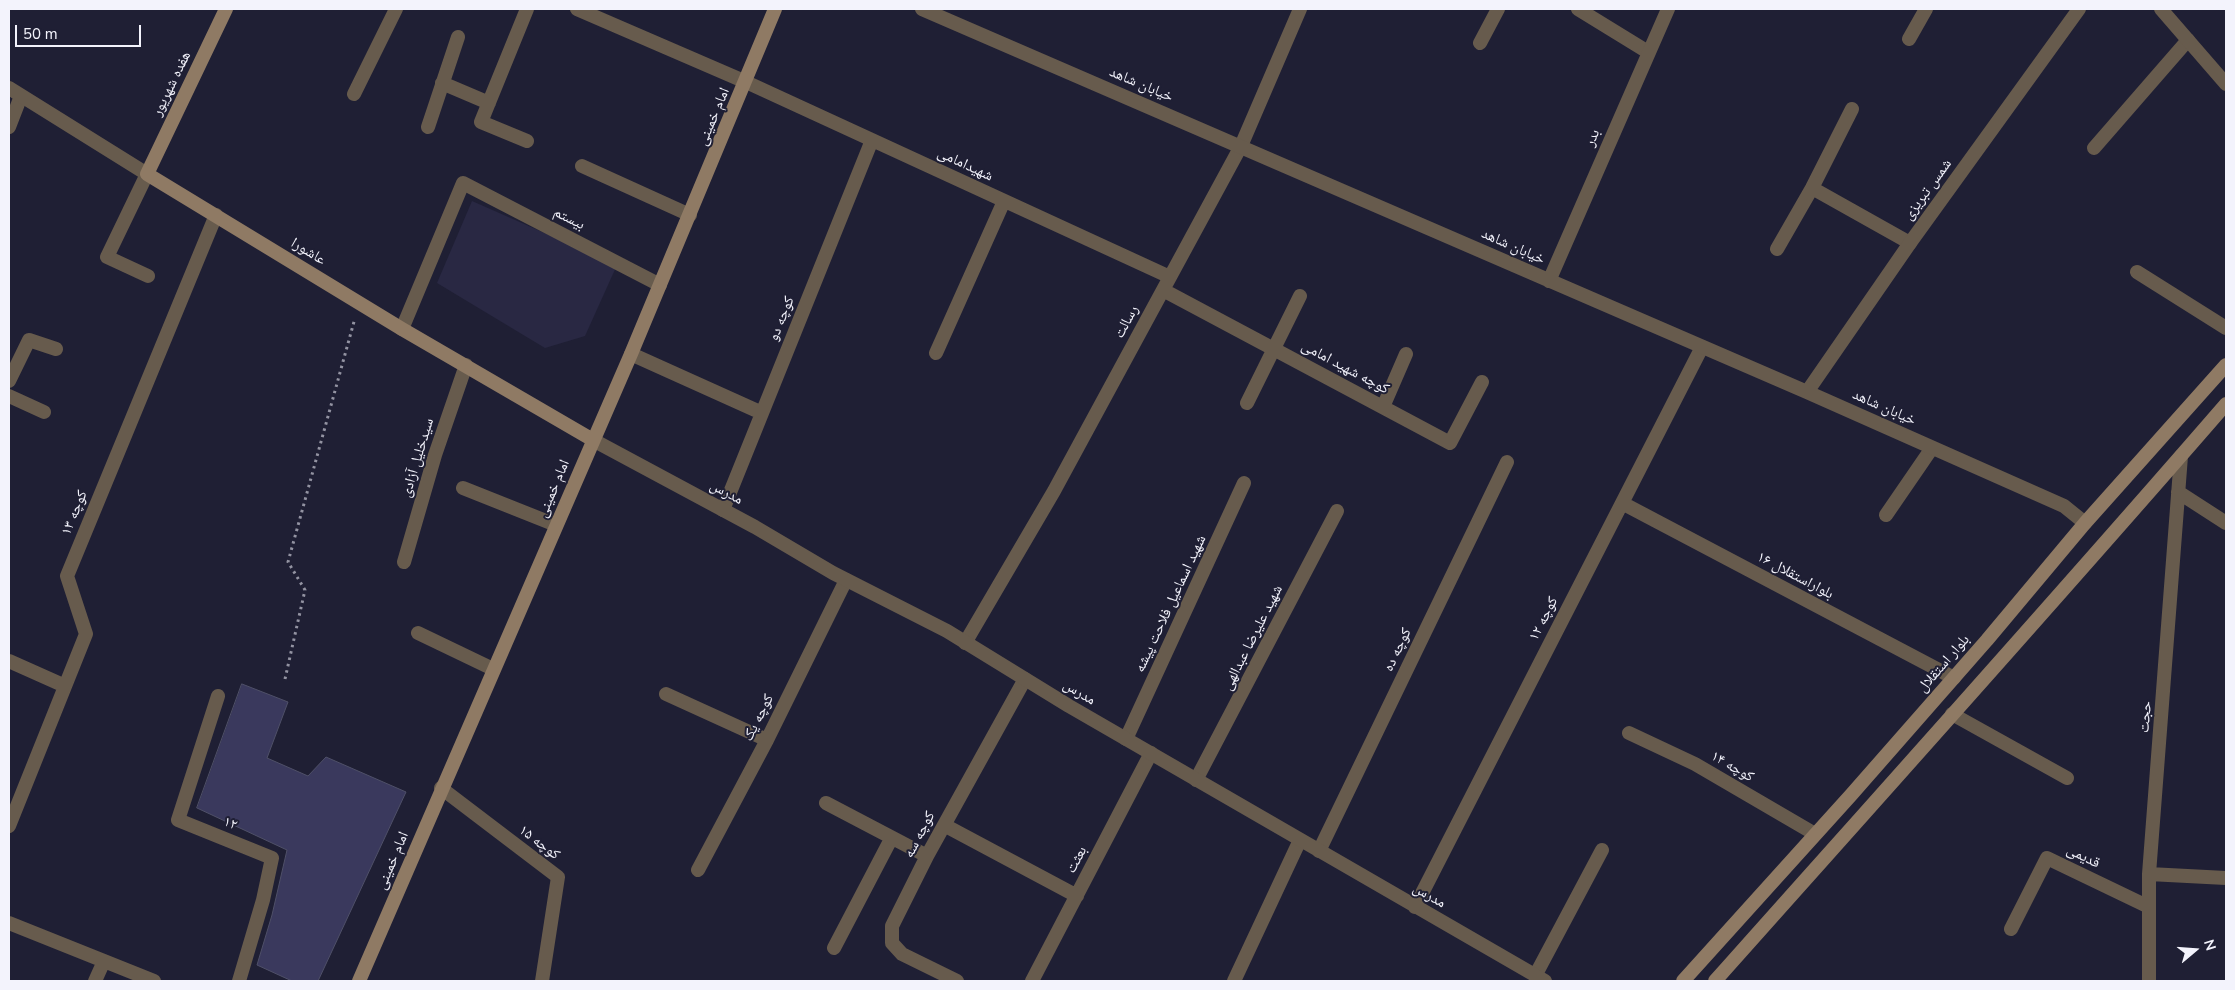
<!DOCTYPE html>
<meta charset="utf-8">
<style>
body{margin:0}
#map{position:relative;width:2235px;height:990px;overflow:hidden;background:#1f1f34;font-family:"Nunito Sans",sans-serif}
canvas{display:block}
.frame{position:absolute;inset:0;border:10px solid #f3f3fc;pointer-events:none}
.north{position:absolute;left:2170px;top:925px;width:50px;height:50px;-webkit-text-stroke:4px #1f1f34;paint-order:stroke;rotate:72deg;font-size:14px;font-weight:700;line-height:20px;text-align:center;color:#f3f3fc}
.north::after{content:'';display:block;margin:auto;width:18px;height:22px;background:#f3f3fc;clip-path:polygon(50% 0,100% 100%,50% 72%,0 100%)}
.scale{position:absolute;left:15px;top:25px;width:126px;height:22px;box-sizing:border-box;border:2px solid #f3f3fc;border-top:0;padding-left:6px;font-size:15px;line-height:18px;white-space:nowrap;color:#f3f3fc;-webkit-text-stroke:4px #1f1f34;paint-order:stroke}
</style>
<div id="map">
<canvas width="2235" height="990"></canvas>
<div class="frame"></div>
<div class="north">N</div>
<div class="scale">50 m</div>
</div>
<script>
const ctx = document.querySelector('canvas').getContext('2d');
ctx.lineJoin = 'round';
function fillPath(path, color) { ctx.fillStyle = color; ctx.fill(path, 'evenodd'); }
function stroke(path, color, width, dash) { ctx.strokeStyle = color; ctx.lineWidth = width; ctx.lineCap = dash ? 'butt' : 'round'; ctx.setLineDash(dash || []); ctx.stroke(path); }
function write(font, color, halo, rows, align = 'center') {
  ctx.font = font + ' "Nunito Sans","Noto Naskh Arabic",sans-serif'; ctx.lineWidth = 4; ctx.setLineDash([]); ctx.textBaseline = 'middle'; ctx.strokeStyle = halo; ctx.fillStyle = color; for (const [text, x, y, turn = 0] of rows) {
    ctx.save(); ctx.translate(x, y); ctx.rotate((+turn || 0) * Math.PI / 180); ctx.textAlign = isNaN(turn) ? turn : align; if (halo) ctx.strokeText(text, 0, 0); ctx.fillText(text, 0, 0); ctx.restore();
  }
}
const built = new Path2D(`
 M472 201 617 265 585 336 545 348 437 283Z`);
const building = new Path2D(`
 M242 684 288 702 267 758 308 776 326 757 406 792 318 981H292L257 965 272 915 287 850 197 808Z`);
const path = new Path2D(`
 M285 679 305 590 288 562 355 318`);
const minor = new Path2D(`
 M577 9 746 82 1170 277
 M1578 9 1648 52
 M1909 39 1926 9
 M1480 43 1498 9
 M442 83 489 103
 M354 94 396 9
 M9 127 21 96
 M428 127 458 37
 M527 141 481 122 527 9
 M2094 148 2188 40
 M582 166 690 215
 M147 174 107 257 148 276
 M1812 188 1910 243
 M1777 249 1812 188 1852 109
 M2137 272 2226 328
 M1163 290 1450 443 1482 382
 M402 329 463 183 660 285
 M936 353 1004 201
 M631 354 762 413
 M9 381 29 340 56 349
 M9 396 44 412
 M1247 403 1300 296
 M1383 407 1406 354
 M463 488 556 525
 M2178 492 2226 523
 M1622 503 1954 678
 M723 510 872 140
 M1886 515 1932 448
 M404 562 435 455 466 365
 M418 633 493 669
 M965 643 1054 491 1241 146 1300 9
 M9 661 65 686
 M666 694 767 740
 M218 696 178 820 272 858 263 900 239 981
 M1952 714 2067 778
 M1629 733 1695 764 1815 834
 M1126 739 1244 483
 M1196 780 1337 511
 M441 788 558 877 542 981
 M826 803 927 856
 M944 825 1077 896
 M9 826 86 634 67 576 216 215
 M1319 851 1507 462
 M698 870 767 740 846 580
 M2149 874 2226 878
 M1415 907 1702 347
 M9 923 154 981
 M2011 929 2047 858 2149 907
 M834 948 891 839
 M1535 976 1602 850
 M95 981 104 961
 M957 981 902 954 892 943V926L927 856 1025 679
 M1032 981 1151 753
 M1234 981 1300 840
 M2149 981V874L2181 456`);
const tertiary = new Path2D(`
 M922 9 1807 392 2064 506 2085 523
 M2161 9 2226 84
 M9 88 147 174
 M1549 281 1668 9
 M1807 392 1910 243 2079 9
 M593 440 755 527 833 573 947 631 1069 706 1545 981`);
const secondary = new Path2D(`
 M226 9 147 174 402 329 593 440
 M359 981 631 354 775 9
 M1683 981 1851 795 1987 640 2085 523 2226 365
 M1715 981C1886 789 2058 598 2226 404`);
const streetNames = [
 ["هفده شهریور",172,84,-64],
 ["خیابان شاهد",1141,85,23],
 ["امام خمینی",714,117,-67],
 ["بدر",1593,138,-67],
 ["شهیدامامی",965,165,25],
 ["شمس تبریزی",1928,190,-54],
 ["بیستم",569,219,27],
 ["خیابان شاهد",1513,247,24],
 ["عاشورا",308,252,31],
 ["کوچه دو",782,319,-68],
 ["رسالت",1127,322,-62],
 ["کوچه شهید امامی",1345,368,28],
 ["خیابان شاهد",1884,408,24],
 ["سیدخلیل آزادی",418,458,-73],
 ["امام خمینی",554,489,-67],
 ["مدرس",726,493,28],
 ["کوچه ۱۳",75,513,-68],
 ["بلواراستقلال ۱۶",1795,576,28],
 ["شهید اسماعیل فلاحت پیشه",1171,604,-65],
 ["کوچه ۱۲",1544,619,-63],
 ["شهید علیرضا عبدالهی",1253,638,-63],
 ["کوچه ده",1398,650,-64],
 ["بلوار استقلال",1944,664,-49],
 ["مدرس",1079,693,31],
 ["حجت",2146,717,-85],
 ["کوچه یک",759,718,-63],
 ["کوچه ۱۴",1732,767,30],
 ["۱۲",230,824,22],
 ["کوچه سه",920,835,-62],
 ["کوچه ۱۵",539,843,37],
 ["قدیمی",2083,857,26],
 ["بعثت",1077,860,-62],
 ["امام خمینی",393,861,-67],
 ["مدرس",1429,896,30]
];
fillPath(built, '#292843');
fillPath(building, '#3a395d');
stroke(building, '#4f5068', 1);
stroke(path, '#9393a2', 3, [2.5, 4]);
stroke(minor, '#675b4d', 14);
stroke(tertiary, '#675b4d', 14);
stroke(secondary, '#8f7a64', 14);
write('15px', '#f3f3fc', '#1f1f34', streetNames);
</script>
